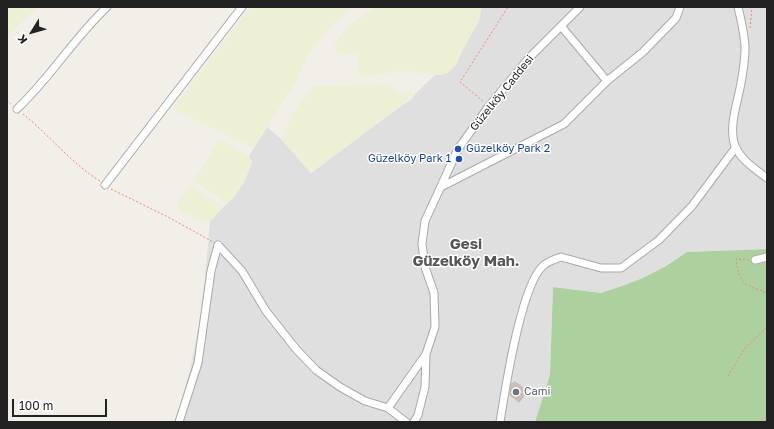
<!DOCTYPE html>
<meta charset="utf-8">
<style>
body{margin:0}
#map{position:relative;width:774px;height:429px;overflow:hidden;background:#f2efe9;font-family:"Golos Text",sans-serif}
canvas{display:block}
.frame{position:absolute;inset:0;border:8px solid #222;pointer-events:none}
.north{position:absolute;left:12px;top:12px;width:40px;height:40px;-webkit-text-stroke:3px #fff;paint-order:stroke;rotate:233deg;font-size:11px;font-weight:700;line-height:16px;text-align:center;color:#222}
.north::after{content:'';display:block;margin:auto;width:14px;height:18px;background:#222;clip-path:polygon(50% 0,100% 100%,50% 72%,0 100%)}
.scale{position:absolute;left:12px;top:399px;width:95px;height:18px;box-sizing:border-box;border:2px solid #222;border-top:0;padding-left:5px;font-size:12px;line-height:14px;white-space:nowrap;color:#222;-webkit-text-stroke:3px #fff;paint-order:stroke}
</style>
<div id="map">
<canvas width="774" height="429"></canvas>
<div class="frame"></div>
<div class="north">K</div>
<div class="scale">100 m</div>
</div>
<script>
const ctx = document.querySelector('canvas').getContext('2d');
ctx.lineJoin = 'round';
function fillPath(path, color) { ctx.fillStyle = color; ctx.fill(path, 'evenodd'); }
function stroke(path, color, width, dash) { ctx.strokeStyle = color; ctx.lineWidth = width; ctx.lineCap = dash ? 'butt' : 'round'; ctx.setLineDash(dash || []); ctx.stroke(path); }
function write(font, color, halo, rows, align = 'center') {
  ctx.font = font + ' "Golos Text",sans-serif'; ctx.lineWidth = 3; ctx.setLineDash([]); ctx.textBaseline = 'middle'; ctx.strokeStyle = halo; ctx.fillStyle = color; for (const [text, x, y, turn = 0] of rows) {
    ctx.save(); ctx.translate(x, y); ctx.rotate((+turn || 0) * Math.PI / 180); ctx.textAlign = isNaN(turn) ? turn : align; if (halo) ctx.strokeText(text, 0, 0); ctx.fillText(text, 0, 0); ctx.restore();
  }
}
const residential = new Path2D(`
 M481 7H767V249L687 252 666 266 643 278 622 286 601 293 553 287 550 375 535 422H188L177 417 190 370 199 324 205 278 210 220 233 198 243 184 252 163 249 156 267 127 281 139 311 173 387 116 412 99 414 95 436 74H443L450 71 479 21Z`);
const farmland = new Path2D(`
 M7 7H37L7 37Z
 M250 7H353L328 30 309 53 298 78 254 148 172 109Z
 M375 7H481V10L479 21 468 39 456 65 447 73 440 75 401 71 364 77 357 72 358 55 339 53 336 51 334 45 340 36 349 25Z
 M390 84 399 94 410 90 413 93V97L311 173 281 139 293 112 314 86Z
 M220 140 248 155 252 161 249 171 243 184 227 203 193 181Z
 M190 185 223 207 213 219 207 221H202L183 213 179 210 178 205 179 201Z`);
const forest = new Path2D(`
 M767 249V422H535L550 375 553 287 601 293 622 286 643 278 666 266 687 252Z`);
const building = new Path2D(`
 M515 382 526 390 524 393H526L519 402 510 395 511 385Z`);
const path = new Path2D(`
 M750 28 752 7
 M7 101 11 104
 M483 101 460 82 508 7
 M23 114C49 135 71 163 100 181
 M111 189 168 217 213 242
 M749 260 736 259C739 285 744 284 767 293
 M728 376 745 348 767 327`);
const minor = new Path2D(`
 M738 7C741 20 745 36 745 49 745 60 743 72 741 83 738 102 728 126 735 146 741 160 755 169 767 178
 M561 26 607 81
 M17 109C50 78 74 38 107 7
 M105 185 242 7
 M441 187 564 124 607 81 643 52 676 18 680 7
 M218 245 242 271 266 311 296 349 316 370 340 387 365 401 388 408
 M755 260 767 257
 M179 422 198 363 211 271 218 245
 M406 422 388 408 426 354
 M414 422 418 415 425 387 426 354 435 327 434 293 425 267 422 244 425 221 458 149 489 106 528 59 580 7
 M500 422C505 391 521 283 544 265 549 261 555 259 561 257L601 268H621L659 240 692 206 736 147`);
const markers = [
 [458,149,4,"#1a4fb4"],
 [459,159,4,"#1a4fb4"],
 [516,392,4,"#6b7280"]
];
const streetNames = [
 ["Güzelköy Caddesi",502,93,-51]
];
const transitNames = [
 ["Güzelköy Park 2",466,149],
 ["Güzelköy Park 1",451,159,"right"]
];
const worshipNames = [
 ["Cami",524,392]
];
const districtNames = [
 ["Gesi",466,244],
 ["Güzelköy Mah.",466,261]
];
fillPath(residential, '#e0dfdf');
fillPath(farmland, '#eef0d5');
fillPath(forest, '#add19e');
fillPath(building, '#c7bfb8');
stroke(building, '#c4b6ab', 1);
stroke(minor, '#a9a9a9', 9);
stroke(path, '#fa8072', 1, [2, 2]);
stroke(minor, '#fff', 7);
for (const [x, y, r, color] of markers) { const dot = new Path2D(); dot.arc(x, y, r, 0, 2 * Math.PI); ctx.fillStyle = color; ctx.fill(dot); stroke(dot, '#fff', 1.5); }
write('11px', '#222', '#fff', streetNames);
write('11px', '#164399', '#fff', transitNames, 'left');
write('11px', '#5b616d', '#fff', worshipNames, 'left');
write('bold 15px', '#555', '#fff', districtNames);
</script>
